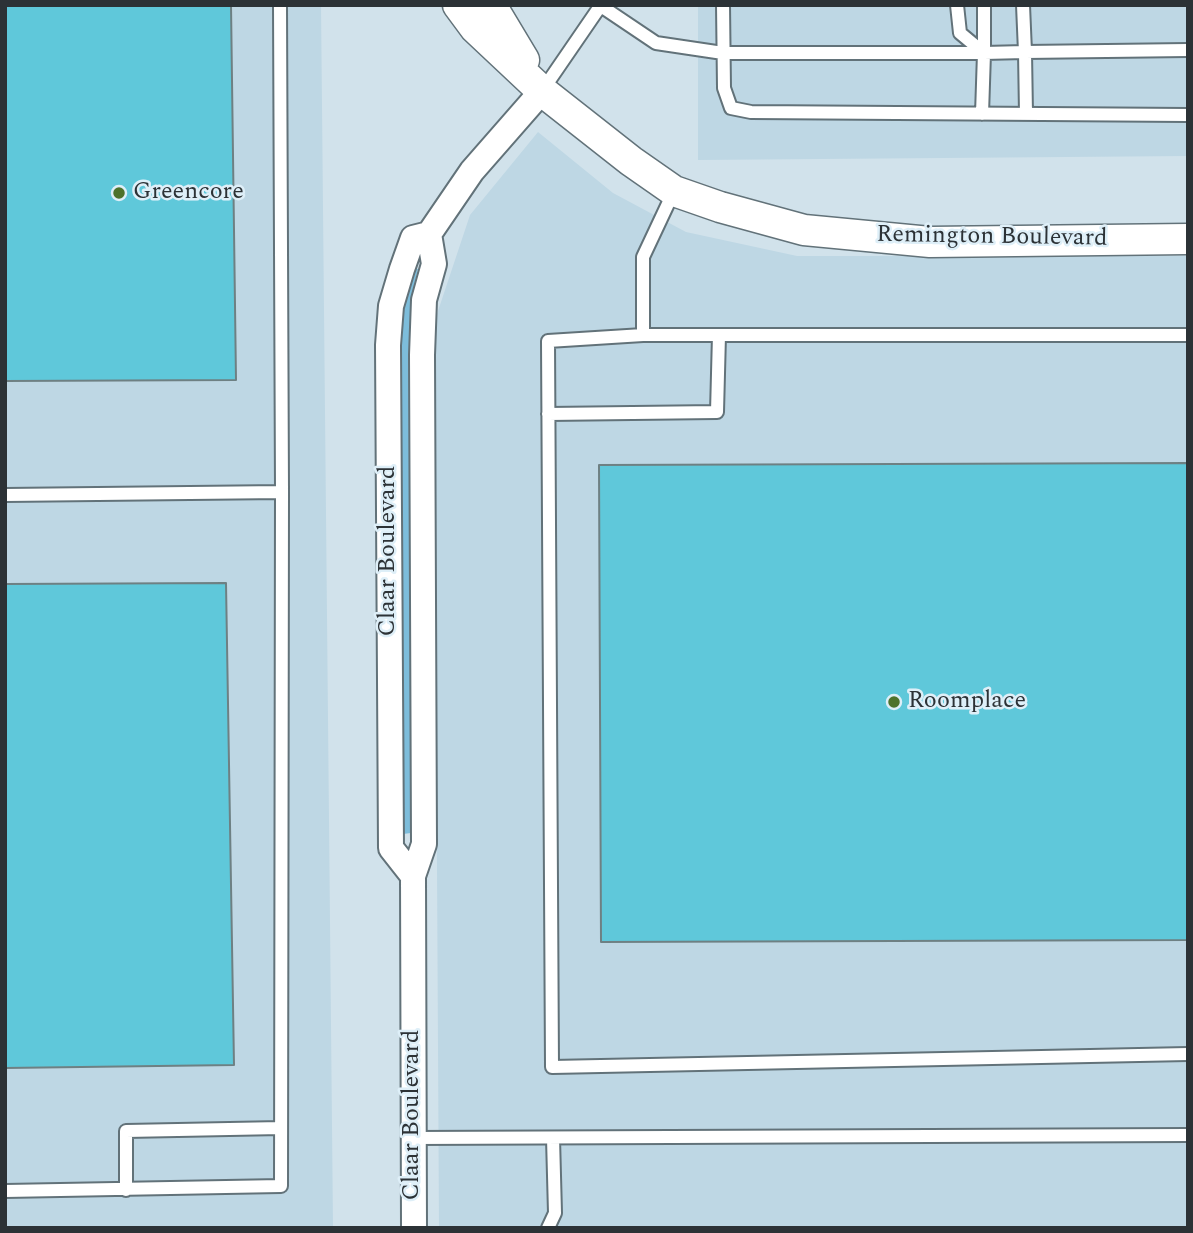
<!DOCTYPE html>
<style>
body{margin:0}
#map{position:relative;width:1193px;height:1233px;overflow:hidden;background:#d1e2eb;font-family:Spectral,serif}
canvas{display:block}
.frame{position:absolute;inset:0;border:7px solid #2c3236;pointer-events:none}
</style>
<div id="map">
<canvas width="1193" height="1233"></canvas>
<div class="frame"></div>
</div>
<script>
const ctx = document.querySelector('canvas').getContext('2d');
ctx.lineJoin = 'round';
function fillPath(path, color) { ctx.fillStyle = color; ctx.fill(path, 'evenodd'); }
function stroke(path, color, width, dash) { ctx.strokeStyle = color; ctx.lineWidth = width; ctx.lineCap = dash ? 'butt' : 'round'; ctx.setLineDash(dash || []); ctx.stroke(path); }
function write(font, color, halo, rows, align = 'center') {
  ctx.font = font + ' Spectral,serif'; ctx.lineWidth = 5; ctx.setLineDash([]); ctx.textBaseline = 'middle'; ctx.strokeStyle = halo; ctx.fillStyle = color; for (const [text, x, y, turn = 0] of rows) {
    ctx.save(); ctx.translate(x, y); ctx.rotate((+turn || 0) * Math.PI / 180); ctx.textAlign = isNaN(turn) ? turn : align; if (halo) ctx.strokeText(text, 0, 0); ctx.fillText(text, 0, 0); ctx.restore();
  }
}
const built = new Path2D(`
 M5 5H321L333 1228H5Z
 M698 5H1188V156L698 160Z
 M538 132 613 193 686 232 797 256H1188V1228H439L434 323 470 215Z`);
const green = new Path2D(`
 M414 268 418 269 415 281 411 323 414 825 411 833 403 834 398 369 403 302Z`);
const building = new Path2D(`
 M5 5H231L236 380 5 381Z
 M1188 463V940L601 942 599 465Z
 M226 583 234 1065 5 1068V584Z`);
const service = new Path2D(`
 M723 5 724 88 731 108 751 112 1188 115
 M957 5 960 33 984 53
 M984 5V53L1025 52 1023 5
 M601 6 656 43 723 53H984
 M542 91 601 5
 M982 114 984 53
 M1026 114 1025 52 1188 50
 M674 191 643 257V335L548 341 552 1067 1188 1054
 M643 335H1188
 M548 414 717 412 719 335
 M5 495 282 492
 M413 1138 1188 1135
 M126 1190V1131L281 1128
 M5 1191 281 1186 282 492 280 5
 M548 1228 555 1213 553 1138`);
const minor = new Path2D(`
 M413 876 391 848 388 345 391 306 402 269 413 238 429 234
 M414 1228 413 876 424 844 422 355 424 300 434 264 429 234 472 171 542 91`);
const tertiary = new Path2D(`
 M458 5 475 28 542 91 631 161 674 191 720 207 804 230 930 242 1188 239
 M491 5 524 60`);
const markers = [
 [119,193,7,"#4d722b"],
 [894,702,7,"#4d722b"]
];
const poiNames = [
 ["Greencore",133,193],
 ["Roomplace",908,702]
];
const streetNames = [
 ["Remington Boulevard",992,238,1],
 ["Claar Boulevard",389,551,-90],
 ["Claar Boulevard",413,1115,-90]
];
fillPath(built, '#bed7e4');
fillPath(green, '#7dbddb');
fillPath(building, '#5fc8da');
stroke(building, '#6e8083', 2);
stroke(service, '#627279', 16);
stroke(minor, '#627279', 28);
stroke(tertiary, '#627279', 33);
stroke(service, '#fff', 12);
stroke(minor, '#fff', 24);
stroke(tertiary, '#fff', 30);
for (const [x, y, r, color] of markers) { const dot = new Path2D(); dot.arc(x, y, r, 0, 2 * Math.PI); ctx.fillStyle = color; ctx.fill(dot); stroke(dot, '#deeff8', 2.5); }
write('24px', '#2c3236', '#deeff8', poiNames, 'left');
write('24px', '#2c3236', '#deeff8', streetNames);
</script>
